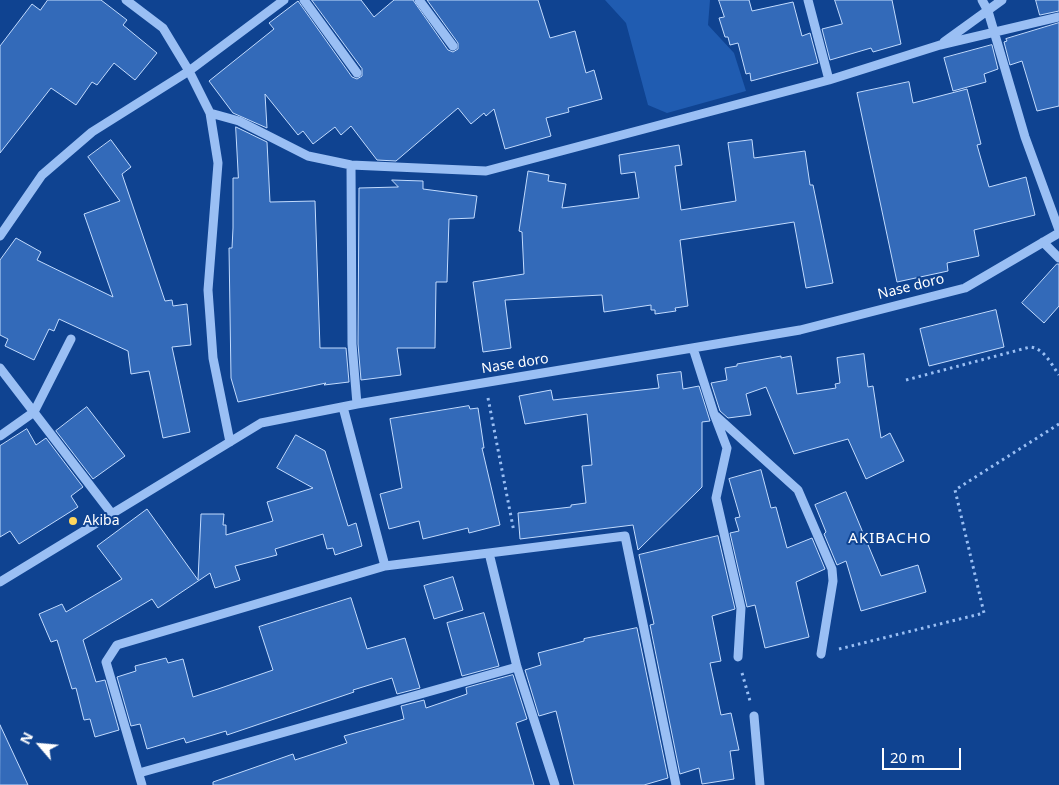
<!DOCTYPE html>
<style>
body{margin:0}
#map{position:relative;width:1059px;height:785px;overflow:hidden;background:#0f4391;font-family:"Noto Sans",sans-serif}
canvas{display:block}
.north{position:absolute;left:15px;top:720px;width:50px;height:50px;-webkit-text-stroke:4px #0f4391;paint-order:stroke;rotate:297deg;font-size:14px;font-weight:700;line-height:20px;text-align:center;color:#fff}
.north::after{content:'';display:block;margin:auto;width:18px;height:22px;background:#fff;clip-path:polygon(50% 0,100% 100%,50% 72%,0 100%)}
.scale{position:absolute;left:882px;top:748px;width:79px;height:22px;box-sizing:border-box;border:2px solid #fff;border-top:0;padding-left:6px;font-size:15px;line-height:18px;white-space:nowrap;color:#fff;-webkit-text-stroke:4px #0f4391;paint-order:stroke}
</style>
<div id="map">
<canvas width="1059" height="785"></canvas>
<div class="north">N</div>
<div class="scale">20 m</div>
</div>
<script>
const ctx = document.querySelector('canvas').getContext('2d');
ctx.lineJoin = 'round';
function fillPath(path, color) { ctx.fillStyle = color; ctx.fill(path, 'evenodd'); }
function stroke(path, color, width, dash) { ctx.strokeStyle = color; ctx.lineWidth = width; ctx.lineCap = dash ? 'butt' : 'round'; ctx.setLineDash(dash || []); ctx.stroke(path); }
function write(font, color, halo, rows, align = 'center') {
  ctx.font = font + ' "Noto Sans",sans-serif'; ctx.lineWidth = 4; ctx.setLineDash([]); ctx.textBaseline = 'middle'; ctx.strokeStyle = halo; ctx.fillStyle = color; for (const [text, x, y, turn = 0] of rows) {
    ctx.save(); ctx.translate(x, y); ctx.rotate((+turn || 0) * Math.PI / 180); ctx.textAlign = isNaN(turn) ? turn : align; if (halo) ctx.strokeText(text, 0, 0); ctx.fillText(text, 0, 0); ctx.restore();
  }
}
const green = new Path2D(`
 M605 0H710L708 25 734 53 746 91 667 113 648 105 626 23Z`);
const building = new Path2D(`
 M48 0H101L127 20 123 25 157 53 135 80 114 63 97 85 92 82 76 105 51 88 0 153V46L32 4 40 10Z
 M312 0H361L374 17 394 0H413L448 50 453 52 458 49V43L427 0H538L550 38 575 31 586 73 594 70 602 99 568 108 569 112 546 118 551 136 505 149 494 109 486 116 484 113 471 124 458 108 396 161 377 160 351 126 341 135 335 127 313 144 303 131 298 135 265 94 267 128 233 113 209 81 274 29 269 23 298 1 352 77 357 79 362 76V69Z
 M719 0H749L752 11 793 2 802 36 810 33 818 63 751 81 750 73 746 74 738 43 730 45 728 37H725L719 18 724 17Z
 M835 0H892L901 44 873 52 871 48 830 60 822 29 842 24Z
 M1036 0H1059V11L1040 15Z
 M1059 23V106L1037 111 1022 61 1010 65 1004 42 1007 41 1006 39Z
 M992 45 998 69 984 74 986 82 953 91 944 58Z
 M909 82 913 103 967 89 981 144 977 145 989 187 1026 177 1035 215 974 230 979 256 947 263 948 271 897 282 857 93Z
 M236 127 267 142 270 202 315 201 320 348H346L349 382 324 385 326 383 238 402 231 378 229 248H232L233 228V178H238Z
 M111 140 131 167 122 174 165 301 172 300 173 306 187 304 191 345 172 347 190 432 163 438 149 371 131 374 128 351 59 319 54 331 49 329 34 360 5 346 8 339 0 335V260L16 238 41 252 37 260 113 297 84 214 120 201 88 157Z
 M752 140 754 158 805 151 810 185H813L833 283 806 288 794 222 680 240 688 306 675 308 676 311 655 314V310H651V305L604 312 602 295 505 300 511 348 483 352 473 282 524 274 522 232 519 231 528 171 549 175 548 181 566 184 562 208 639 198 635 172 621 174 619 155 679 145 682 165 675 166 681 210 736 201 728 143Z
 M392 180 423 181V189L477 196 474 218 449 219 447 282H436L435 348H397L401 375 361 380 358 344 359 188 398 187Z
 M1057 264H1059V306L1044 323 1022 303Z
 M996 310 1004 347 929 366 920 329Z
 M864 354 868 387 873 386 881 438 890 433 904 461 866 479 848 439 794 454 766 387 746 394 751 415 728 418 720 411 711 383 727 380 725 368 737 366V364L781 356V358L791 356 797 394 836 388 835 384 840 383 837 358Z
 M681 372 683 389 699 386 710 421 702 422V487L638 550 633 525 520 539 518 513 571 507V505L586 503 582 466 592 465 587 414 525 424 519 396 551 390 553 400 659 388 657 375Z
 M469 406 470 409 478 408 484 448H482L500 525 469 533 468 528 423 539 419 521 389 529 380 494 402 488 390 419Z
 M87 407 125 456 93 479 56 431Z
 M27 429 36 445 46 438 83 487 71 496 78 507 19 544 10 531 0 537V446Z
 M296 435 325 451 348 526 356 523 362 546 335 555 333 548 327 549 323 534 275 549 277 555 235 566 240 580 215 588 210 573 158 608 152 599 83 640 96 682 105 680 119 730 95 737 90 719 84 720 76 688 72 689 57 640 51 642 39 614 62 604 66 612 122 579 97 546 147 509 198 580 201 514H224L223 525H226V535L273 521 267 502 313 488 277 468Z
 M761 470 771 508 776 507 787 548 812 538 825 569 796 582 809 637 765 648 755 605 747 607 730 533 739 531 735 518 740 517 729 479Z
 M846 492 881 576 918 565 926 592 861 611 846 561 837 565 824 534 826 532 815 505Z
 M718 536 735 609 712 616 721 661 710 663 721 715 731 713 739 750 730 751 734 779 702 784 699 768 680 774 650 625 654 624 639 555Z
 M453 577 463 610 434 619 424 586Z
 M351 598 367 649 405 638 420 688 397 694 392 678 353 690 354 692 227 735 226 731 186 743 184 738 147 749 140 724 131 726 117 677 136 671 135 666 166 658 168 663 183 659 193 697 218 689 273 670 259 627Z
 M484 613 499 666 462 676 447 623Z
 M637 628 668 778 644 785H574L556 711 539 716 525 670 541 665 538 653 584 641V639Z
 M513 675 527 719 516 723 534 785H213V782L293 754 295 760 347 743 344 736 404 719 401 706 424 700 426 708 467 694 466 688Z
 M0 725 28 785H0Z`);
const path = new Path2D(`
 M906 380 1030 347C1044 348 1051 364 1059 375
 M488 398 514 532
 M839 649 984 613 955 490 1059 424
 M742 673 750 701`);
const minor = new Path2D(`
 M126 0 163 28 189 71 210 113 239 121 308 156 351 165 486 171 829 80 940 45 1059 17
 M304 0 357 73
 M419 0 453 46
 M808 0 829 80
 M982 0 988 11 1025 137 1059 230
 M944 42 1002 0
 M210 113 218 163 208 290 213 358 230 442
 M351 165 352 344 357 404
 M0 236 42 175 92 132 189 71 284 0
 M1043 242 1059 258
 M693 348 714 414 727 448 716 498 741 608 738 657
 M0 368 112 514
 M716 416 798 490 832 569 833 581 821 654
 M0 436 34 412 71 339
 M489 553 517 667 555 785
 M385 566 625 536 676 785
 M0 582 261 423 357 404 800 330 965 288 1059 233
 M754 716 760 785
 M139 773 517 667
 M142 785 106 662 117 645 385 566 343 407`);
const markers = [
 [73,521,5,"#ffd65d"]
];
const streetNames = [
 ["Nase doro",911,287,-14],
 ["Nase doro",515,364,-9]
];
const poiNames = [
 ["Akiba",83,521]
];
const neighbourhoodNames = [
 ["AKIBACHO",890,539]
];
fillPath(green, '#205cb1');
fillPath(building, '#336ab9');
stroke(building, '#c2dbfe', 1);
stroke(path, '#9abff4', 3, [2.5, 4]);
stroke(minor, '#9abff4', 9);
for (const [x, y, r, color] of markers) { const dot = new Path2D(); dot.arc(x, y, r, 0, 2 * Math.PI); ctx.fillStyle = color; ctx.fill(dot); stroke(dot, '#0f4391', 2); }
write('14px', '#fff', '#0f4391', streetNames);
write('14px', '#fff', '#0f4391', poiNames, 'left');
ctx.letterSpacing = '1px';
write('15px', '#fff', '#0f4391', neighbourhoodNames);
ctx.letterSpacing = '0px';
</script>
